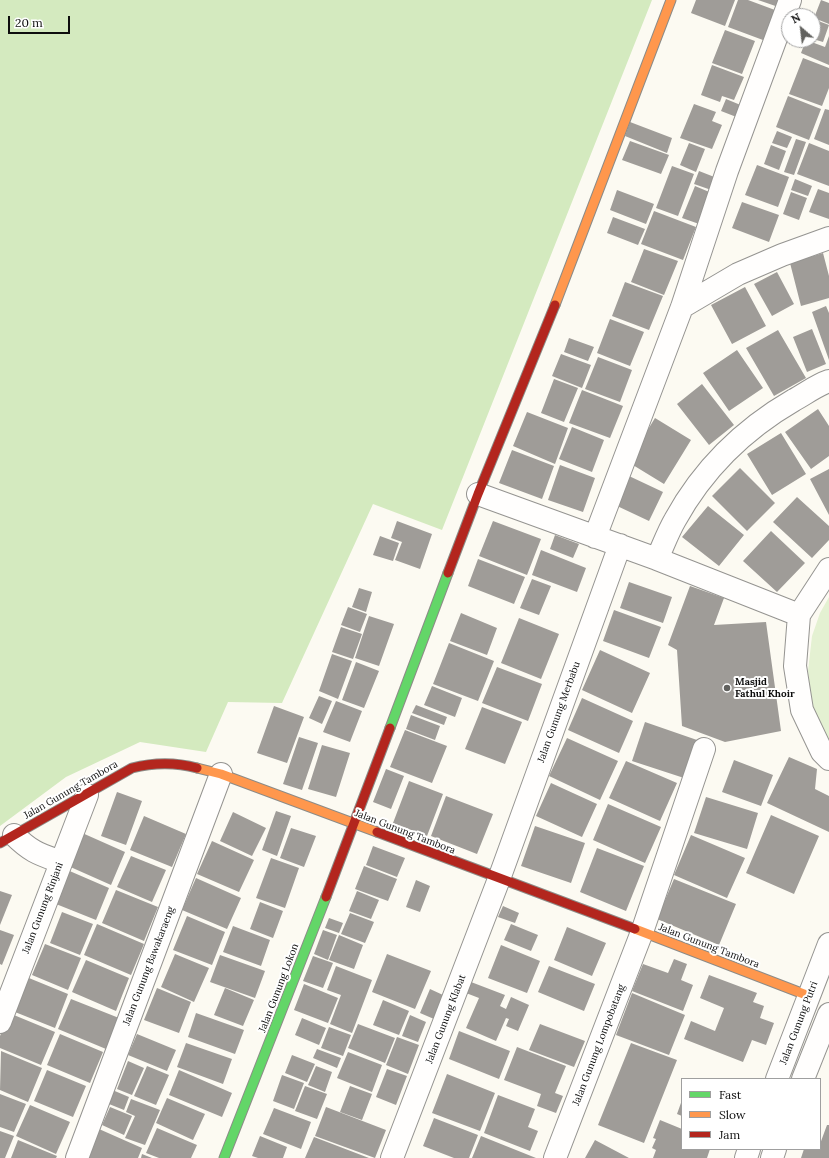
<!DOCTYPE html>
<style>
body{margin:0}
#map{position:relative;width:829px;height:1158px;overflow:hidden;background:#fcfaf2;font-family:Lora,serif}
canvas{display:block}
.legend{position:absolute;left:681px;top:1078px;width:140px;height:72px;box-sizing:border-box;background:#fff;border:1px solid #9f9f9f;margin:0;padding:5px 7px;list-style:none;font-size:12px;color:#0e0e0e}
.legend li{display:flex;align-items:center;gap:8px;height:20px}
.legend b{width:20px;border:1px solid #9f9f9f}
.north{position:absolute;left:781px;top:8px;width:40px;height:40px;box-sizing:border-box;background:#fff;border:1px solid #9f9f9f;border-radius:50%;rotate:332deg;font-size:11px;font-weight:700;line-height:16px;text-align:center;color:#0e0e0e}
.north::after{content:'';display:block;margin:auto;width:14px;height:18px;background:#61615e;clip-path:polygon(50% 0,100% 100%,50% 72%,0 100%)}
.scale{position:absolute;left:8px;top:16px;width:62px;height:18px;box-sizing:border-box;border:2px solid #0e0e0e;border-top:0;padding-left:5px;font-size:12px;line-height:14px;white-space:nowrap;color:#0e0e0e;-webkit-text-stroke:3px #fff;paint-order:stroke}
</style>
<div id="map">
<canvas width="829" height="1158"></canvas>
<ul class="legend">
<li><b style="height:5px;background:#63d668"></b>Fast</li>
<li><b style="height:5px;background:#ff974d"></b>Slow</li>
<li><b style="height:5px;background:#b3261e"></b>Jam</li>
</ul>
<div class="north">N</div>
<div class="scale">20 m</div>
</div>
<script>
const ctx = document.querySelector('canvas').getContext('2d');
ctx.lineJoin = 'round';
function fillPath(path, color) { ctx.fillStyle = color; ctx.fill(path, 'evenodd'); }
function stroke(path, color, width, dash) { ctx.strokeStyle = color; ctx.lineWidth = width; ctx.lineCap = dash ? 'butt' : 'round'; ctx.setLineDash(dash || []); ctx.stroke(path); }
function write(font, color, halo, rows, align = 'center') {
  ctx.font = font + ' Lora,serif'; ctx.lineWidth = 4; ctx.setLineDash([]); ctx.textBaseline = 'middle'; ctx.strokeStyle = halo; ctx.fillStyle = color; for (const [text, x, y, turn = 0] of rows) {
    ctx.save(); ctx.translate(x, y); ctx.rotate((+turn || 0) * Math.PI / 180); ctx.textAlign = isNaN(turn) ? turn : align; if (halo) ctx.strokeText(text, 0, 0); ctx.fillText(text, 0, 0); ctx.restore();
  }
}
const green = new Path2D(`
 M829 597V742L826 738 811 702 808 671 812 636 820 613Z`);
const forest = new Path2D(`
 M0 0H652L442 530 373 504 282 703 228 702 206 752 140 742 66 777 0 826Z`);
const building = new Path2D(`
 M696 0H735L725 26 691 13Z
 M738 0H748L783 13 771 43 728 27Z
 M758 0H794L790 11Z
 M821 0 829 3V24L814 18Z
 M813 19 829 25 823 42 813 39Z
 M725 30 755 41 742 74 712 63Z
 M829 36V65L801 53 806 40 825 47Z
 M803 58 829 68V88L822 106 789 94Z
 M712 65 744 77 734 100 722 96 720 102 701 95Z
 M788 96 821 109 809 140 776 127Z
 M726 99 743 106 739 118 721 111Z
 M694 104 716 112 712 121 722 125 712 149 680 138Z
 M825 109 829 110V145L814 139Z
 M630 122 672 138 667 153 625 136Z
 M777 131 792 137 787 148 772 143Z
 M796 139 806 142 794 175 784 172Z
 M630 141 669 155 661 174 622 160Z
 M689 143 705 149 696 172 680 165Z
 M809 143 829 151V186L797 174Z
 M771 145 786 151 779 170 764 164Z
 M757 165 789 177 778 207 745 195Z
 M672 166 694 174 678 216 656 208Z
 M699 171 722 180 717 192 694 184Z
 M795 179 812 186 808 196 791 190Z
 M695 186 714 194 702 225 682 218Z
 M818 189 829 193V219L809 212Z
 M617 190 654 204 646 224 610 210Z
 M791 192 807 198 799 220 783 214Z
 M742 202 779 215 769 242 732 228Z
 M654 211 696 227 683 260 641 244Z
 M613 217 645 229 638 245 607 233Z
 M644 249 678 261 664 295 631 282Z
 M823 253 829 276V298L801 306 790 263Z
 M777 272 794 304 772 316 754 284Z
 M625 282 663 296 649 330 612 316Z
 M745 287 766 326 732 344 711 305Z
 M826 306 829 313V360L812 312Z
 M610 319 644 332 630 366 597 353Z
 M812 329 826 364 807 372 793 337Z
 M778 330 806 378 774 396 746 348Z
 M569 338 594 347 588 361 564 352Z
 M737 350 763 388 729 411 703 373Z
 M561 354 591 365 582 388 552 376Z
 M598 357 632 370 620 402 585 389Z
 M554 379 578 388 564 422 541 413Z
 M702 384 734 425 709 445 677 404Z
 M582 390 623 406 610 438 569 423Z
 M818 409 829 426V456L811 469 785 432Z
 M527 412 568 428 555 464 513 446Z
 M655 418 691 440 664 484 628 462Z
 M572 427 604 440 592 472 559 459Z
 M781 433 806 474 772 495 747 454Z
 M512 450 554 466 542 499 499 483Z
 M560 465 595 478 583 512 548 500Z
 M740 468 775 503 747 531 712 496Z
 M829 469V515L810 479Z
 M629 476 663 492 649 521 615 505Z
 M797 497 829 526V540L812 558 773 522Z
 M708 506 744 535 719 566 682 537Z
 M397 521 432 534 420 569 395 560 402 542 391 538Z
 M493 521 541 539 527 575 479 556Z
 M771 531 805 563 777 592 743 561Z
 M555 535 579 544 573 558 550 549Z
 M380 536 399 543 393 561 373 555Z
 M541 550 586 568 577 592 532 575Z
 M478 559 525 577 514 604 468 586Z
 M532 579 551 586 539 615 520 608Z
 M629 582 672 597 663 623 620 608Z
 M690 586 724 598 714 625 766 622 781 731 725 742 682 726 677 650 668 645Z
 M359 588 372 592 366 612 352 607Z
 M348 607 367 614 360 632 341 625Z
 M614 610 661 627 649 658 603 641Z
 M461 613 497 628 487 655 450 641Z
 M369 616 394 624 379 666 355 658Z
 M519 618 559 634 541 679 501 663Z
 M341 627 362 634 353 659 332 652Z
 M449 643 494 661 478 701 433 684Z
 M600 650 650 673 632 713 582 690Z
 M332 654 352 661 338 699 319 691Z
 M356 662 379 671 364 708 342 700Z
 M497 667 542 684 528 721 482 703Z
 M432 686 462 698 455 717 424 705Z
 M319 696 332 701 322 724 309 718Z
 M582 698 633 721 619 753 568 730Z
 M336 701 362 711 350 742 323 732Z
 M416 705 447 717 444 725 412 713Z
 M274 706 304 717 287 763 257 753Z
 M482 707 522 722 505 764 465 749Z
 M411 715 440 726 435 740 406 729Z
 M645 722 697 740 684 778 632 761Z
 M405 730 447 746 432 783 390 767Z
 M299 737 318 743 302 790 283 784Z
 M567 738 618 761 600 800 549 776Z
 M322 745 350 753 336 797 308 789Z
 M789 757 817 769 815 789 829 796V832L767 803Z
 M734 760 773 775 761 806 722 792Z
 M626 761 677 783 660 821 609 798Z
 M386 769 404 776 391 809 373 802Z
 M409 781 443 794 427 836 393 823Z
 M551 783 597 804 582 837 536 816Z
 M117 792 142 801 126 845 101 836Z
 M446 796 493 814 477 854 431 836Z
 M706 797 758 813 747 849 694 833Z
 M608 804 661 827 645 863 593 840Z
 M276 811 291 816 277 856 262 850Z
 M233 812 266 828 252 856 220 841Z
 M771 815 819 836 794 894 746 873Z
 M144 816 186 834 172 867 130 850Z
 M535 826 585 843 571 883 521 866Z
 M291 828 316 836 304 867 280 858Z
 M80 832 125 852 111 885 66 865Z
 M691 835 745 858 727 898 674 875Z
 M212 841 254 860 239 892 197 874Z
 M373 846 405 858 397 877 366 865Z
 M597 848 644 866 626 911 580 892Z
 M131 856 166 870 152 902 117 887Z
 M271 858 299 868 285 908 256 898Z
 M364 866 397 879 388 901 355 889Z
 M65 869 109 888 96 920 51 902Z
 M196 878 241 898 227 929 182 910Z
 M674 879 736 904 719 945 657 919Z
 M416 880 430 886 420 912 406 907Z
 M116 890 158 907 144 941 102 923Z
 M0 891 12 895 0 925Z
 M357 891 379 900 371 919 349 911Z
 M260 902 283 911 273 938 250 929Z
 M503 906 519 913 515 923 498 917Z
 M62 912 93 924 80 955 50 943Z
 M350 913 374 922 365 943 341 934Z
 M187 916 225 932 212 965 173 950Z
 M329 918 343 923 339 933 325 928Z
 M97 924 144 944 131 975 84 955Z
 M511 924 538 935 531 951 504 940Z
 M233 926 270 940 261 966 223 952Z
 M567 927 606 943 592 976 554 960Z
 M0 930 14 935 2 965 0 964Z
 M323 930 337 935 328 960 314 954Z
 M339 935 363 945 354 969 329 960Z
 M45 944 81 958 68 990 32 975Z
 M501 945 540 961 527 993 488 978Z
 M175 954 209 968 194 1002 161 987Z
 M387 954 431 971 415 1009 372 992Z
 M220 955 265 971 255 998 210 982Z
 M313 956 333 963 323 988 303 981Z
 M674 959 687 964 681 980 693 985 683 1011 632 991 643 964 668 973Z
 M86 960 129 978 116 1011 72 992Z
 M336 966 372 980 352 1033 330 1024 341 995 327 990Z
 M549 966 595 984 584 1011 538 992Z
 M709 975 757 993 753 1002 764 1006 760 1018 774 1023 766 1045 752 1040 743 1062 684 1039 691 1021 715 1031 724 1008 700 998Z
 M24 976 68 994 55 1028 10 1010Z
 M471 982 505 995 500 1006 506 1009 511 997 529 1005 518 1031 506 1026 509 1019 506 1018 496 1041 466 1028 479 998 466 993Z
 M304 984 338 998 328 1023 294 1010Z
 M157 988 191 1002 179 1033 144 1020Z
 M225 988 254 1000 243 1026 214 1015Z
 M430 989 443 995 434 1019 420 1013Z
 M632 993 685 1015 669 1055 616 1035Z
 M71 999 119 1018 106 1049 58 1029Z
 M383 1000 409 1011 399 1035 373 1025Z
 M9 1013 55 1032 41 1065 0 1048V1036Z
 M196 1013 244 1030 235 1054 188 1037Z
 M410 1015 426 1022 418 1042 402 1036Z
 M302 1018 326 1028 319 1045 295 1035Z
 M358 1024 395 1038 385 1063 348 1048Z
 M540 1024 585 1041 574 1067 529 1050Z
 M329 1027 351 1035 343 1056 321 1048Z
 M459 1031 510 1051 499 1079 449 1059Z
 M60 1034 103 1052 90 1083 47 1065Z
 M137 1034 176 1050 167 1071 128 1055Z
 M397 1037 419 1045 408 1074 386 1065Z
 M186 1043 232 1059 223 1084 177 1067Z
 M631 1043 677 1060 644 1143 598 1125Z
 M517 1047 566 1066 555 1093 563 1096 556 1113 537 1106 541 1094 504 1080Z
 M317 1049 341 1058 337 1068 313 1058Z
 M1 1051 42 1068 28 1102 0 1090Z
 M348 1052 382 1065 372 1092 337 1078Z
 M292 1055 315 1064 307 1082 285 1073Z
 M128 1061 144 1068 132 1095 117 1089Z
 M147 1066 169 1075 156 1105 134 1096Z
 M316 1066 332 1072 325 1092 308 1085Z
 M387 1069 407 1076 396 1105 376 1097Z
 M47 1070 86 1086 73 1117 34 1101Z
 M179 1070 232 1093 222 1117 169 1095Z
 M447 1074 495 1093 480 1131 432 1113Z
 M282 1075 304 1083 294 1109 273 1101Z
 M305 1086 327 1094 317 1119 295 1111Z
 M350 1086 372 1094 362 1120 340 1112Z
 M110 1089 129 1097 124 1110 104 1102Z
 M0 1094 26 1104 14 1132 0 1127Z
 M498 1095 535 1109 528 1127 538 1131 530 1151 484 1133Z
 M167 1098 205 1114 193 1140 156 1123Z
 M131 1099 160 1110 145 1145 125 1138 135 1116 126 1112Z
 M682 1100V1116L677 1114Z
 M30 1105 70 1122 56 1154 16 1136Z
 M110 1107 132 1116 124 1135 102 1125Z
 M326 1107 386 1130 375 1158 315 1136Z
 M274 1108 311 1122 301 1149 263 1134Z
 M434 1118 478 1135 469 1158H454L423 1146Z
 M660 1120 682 1129V1149H710L707 1158H653L656 1150 652 1148 656 1139 653 1138Z
 M827 1125H829V1158H801L804 1149H820V1144Z
 M157 1128 197 1145 191 1158H159L146 1153Z
 M99 1129 142 1148 138 1158H86Z
 M0 1131 14 1136 5 1158H0Z
 M260 1136 287 1147 283 1158H258L252 1156Z
 M481 1136 536 1158H472Z
 M314 1137 369 1158H305Z
 M18 1140 57 1156 56 1158H11Z
 M595 1140 629 1158H585Z
 M142 1154 152 1158H141Z`);
const street = new Path2D(`
 M682 307 738 274 782 255 829 238
 M478 494 657 559 799 615
 M595 537 682 307 727 171 790 0
 M657 559C663 546 668 532 675 520 703 469 744 429 794 400 805 394 817 385 829 381
 M829 569 799 615 795 666 802 710 822 752 829 759
 M14 835C31 852 39 854 61 862
 M0 1022 87 795
 M777 1079 829 944
 M803 1079 829 1014
 M77 1158 221 774
 M392 1158 499 879 620 545
 M555 1158 642 932 704 749
 M746 1158 749 1149
 M772 1158 775 1149`);
const fast = new Path2D(`
 M390 728 448 573
 M224 1158 326 897`);
const slow = new Path2D(`
 M555 305 671 0
 M197 768 221 774 377 832
 M635 929 809 996`);
const jam = new Path2D(`
 M448 573 478 494 555 305
 M377 832 635 929
 M0 843 132 768C155 762 175 762 197 768
 M326 897 390 728`);
const markers = [
 [727,688,4,"#61615e"]
];
const poiNames = [
 ["Masjid",735,682],
 ["Fathul Khoir",735,694]
];
const streetNames = [
 ["Jalan Gunung Merbabu",559,712,-70],
 ["Jalan Gunung Tambora",71,790,-30],
 ["Jalan Gunung Tambora",405,832,21],
 ["Jalan Gunung Rinjani",43,908,-69],
 ["Jalan Gunung Tambora",709,946,21],
 ["Jalan Gunung Bawakaraeng",149,966,-69],
 ["Jalan Gunung Lokon",279,988,-69],
 ["Jalan Gunung Klabat",446,1019,-69],
 ["Jalan Gunung Putri",799,1023,-69],
 ["Jalan Gunung Lompobatang",599,1045,-69]
];
fillPath(green, '#e4f1d2');
fillPath(forest, '#d4eabf');
fillPath(building, '#9f9c98');
stroke(street, '#959491', 24);
stroke(fast, '#8c8b87', 11);
stroke(slow, '#8c8b87', 11);
stroke(jam, '#8c8b87', 11);
stroke(street, '#fffefd', 22);
stroke(fast, '#63d668', 9);
stroke(slow, '#ff974d', 9);
stroke(jam, '#b3261e', 9);
for (const [x, y, r, color] of markers) { const dot = new Path2D(); dot.arc(x, y, r, 0, 2 * Math.PI); ctx.fillStyle = color; ctx.fill(dot); stroke(dot, '#fff', 1.5); }
write('bold 10px', '#0e0e0e', '#fff', poiNames, 'left');
write('10px', '#0e0e0e', '#fff', streetNames);
</script>
